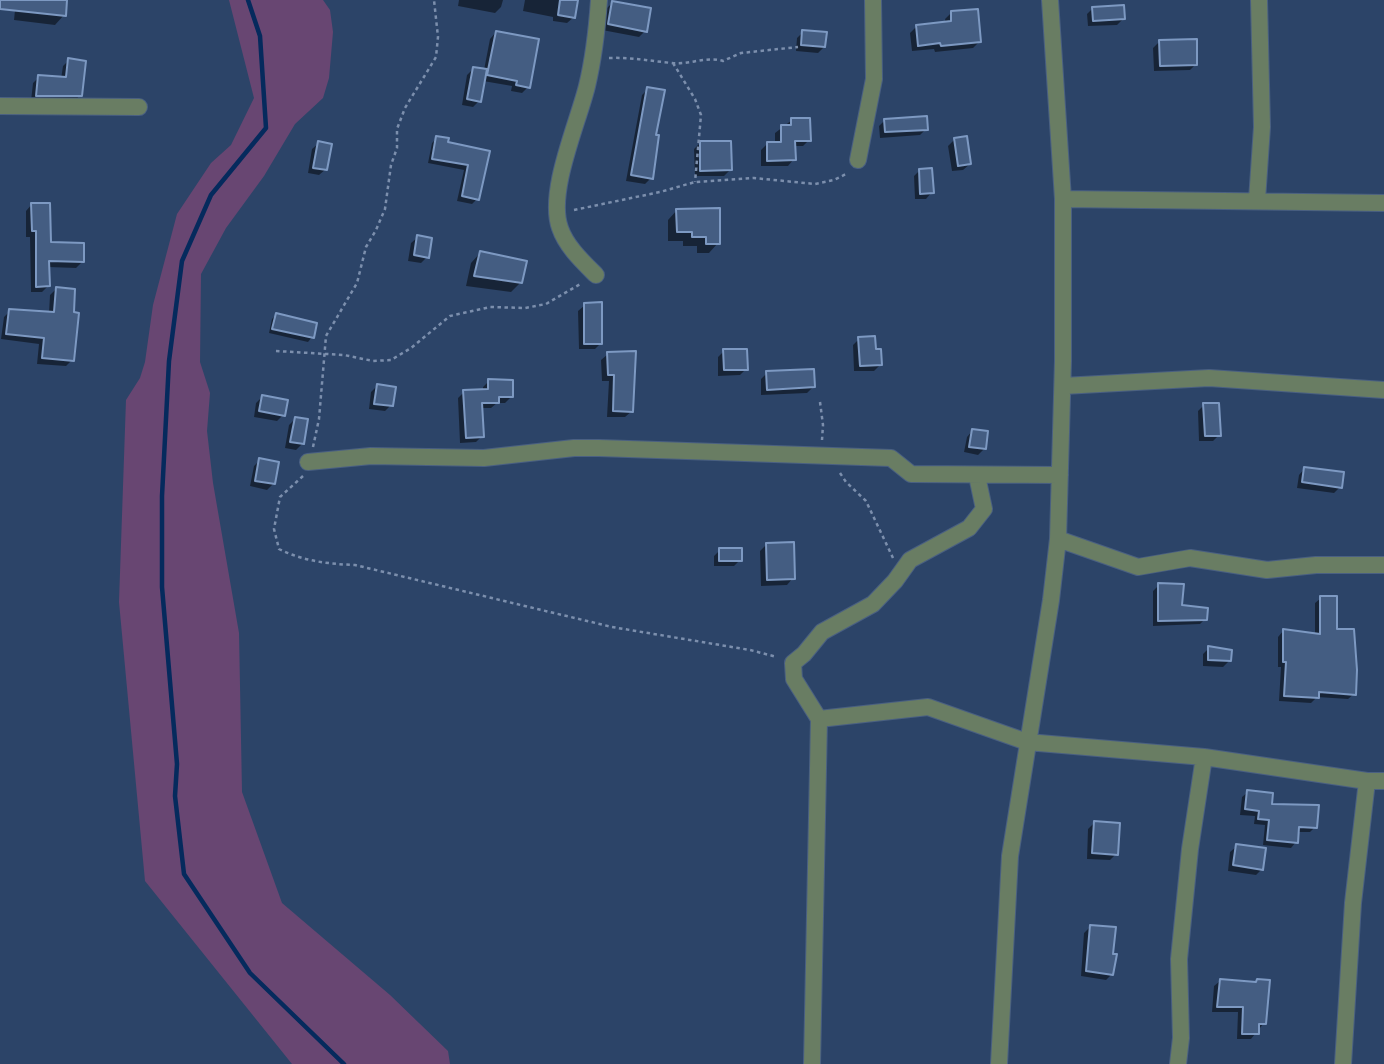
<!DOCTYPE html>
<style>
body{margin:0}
canvas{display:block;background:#2c4468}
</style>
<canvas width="1384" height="1064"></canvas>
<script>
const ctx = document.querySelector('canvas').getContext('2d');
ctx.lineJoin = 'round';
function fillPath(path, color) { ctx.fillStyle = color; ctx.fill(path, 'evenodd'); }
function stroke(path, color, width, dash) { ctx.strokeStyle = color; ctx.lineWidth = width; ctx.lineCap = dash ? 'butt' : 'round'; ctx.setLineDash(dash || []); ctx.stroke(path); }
const green = new Path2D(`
 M229 0H323L330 10 333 32 329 78 323 98 295 124 264 176 226 228 201 274 200 362 210 393 207 431 213 483 239 633 242 792 282 903 390 995 448 1051 450 1064H292L145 881 119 602 126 400 140 378 145 362 153 305 177 214 211 163 231 145 254 98Z`);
const shadow = new Path2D(`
 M16 0H66L64 15 55 25 14 20Z
 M459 0H503L501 7 495 13 458 6Z
 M525 0H577L574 17 567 23 553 21V17L523 11Z
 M612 3 645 31 639 37 602 30 606 9Z
 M1093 8 1123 19 1117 25 1088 26 1087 14Z
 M951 13 979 42 973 48 935 52 934 49 912 51 910 33 916 27 946 24 945 19Z
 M496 32 528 87 522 93 511 91 512 86 483 81 479 101 473 107 462 105 467 75 474 68 484 70 490 39Z
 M803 32 824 47 818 53 796 51 797 38Z
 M1160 41 1196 64 1190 70 1154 71 1153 48Z
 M69 60 80 95 74 102 31 101 33 83 39 77 61 79 63 66Z
 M648 89 654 136 651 178 645 184 626 181 642 95Z
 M792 120 809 140 803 146H794V159L788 166H761V150L767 144H775V133Z
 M885 120 926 129 920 135 880 138 879 126Z
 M437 138 446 144 488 152 477 199 472 204 457 201 464 170 428 163 432 143Z
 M954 140 970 164 963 170 952 171 948 146Z
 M319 143 326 169 319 175 308 173 312 149Z
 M700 143 730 170 724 176H695L694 149Z
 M920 170 932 192 926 199H915L914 176Z
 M32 204 49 244 82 262 76 268 48 267V286L42 292H31L30 237H26V211Z
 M677 210 718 243 709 253H697V246H683V241H668V220Z
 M418 237 427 257 421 263 408 261 411 243Z
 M480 253 521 282 511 292 466 286 471 263Z
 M56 289 72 360 66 366 37 364 39 344 1 339 4 317 10 311 49 313 50 295Z
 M585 305 601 343 595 349H579L578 311Z
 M276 315 312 337 308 342 269 333 272 319Z
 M859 339 874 351 880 365 874 371H854L853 345Z
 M724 351 746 369 740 375 718 376V357Z
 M608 354 632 411 625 417H607L609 381H602L601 360Z
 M767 373 813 387 807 393 761 395V379Z
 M489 381 511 397 505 403H497L491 408H481L482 436 476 442 460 443 458 398 464 392 483 391V387Z
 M377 386 391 405 385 411 369 409 371 392Z
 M262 397 283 415 277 421 254 417 256 403Z
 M1204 405 1219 435 1213 441H1199L1198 411Z
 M295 419 302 444 296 450 285 448 289 425Z
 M973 430 984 449 978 455 964 452 967 437Z
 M260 460 273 484 267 490 250 486 254 466Z
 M1305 468 1340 487 1334 493 1297 488 1299 475Z
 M766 545 793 578 787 585 761 586 760 551Z
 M720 550 740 560 734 566H714V556Z
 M1159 585 1180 606 1205 619 1200 624 1153 626V591Z
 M1321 598 1336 631 1354 694 1348 699 1317 697 1311 703 1279 701 1281 667H1278V637L1283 631 1315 635V603Z
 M1209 648 1229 661 1223 667 1203 666V654Z
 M1248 792 1270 806 1315 827 1310 832H1297L1296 842 1291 848 1263 845 1265 825 1254 824 1255 816 1240 815 1242 797Z
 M1094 823 1116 854 1110 860 1087 859 1088 829Z
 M1237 846 1262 869 1256 875 1228 871 1230 852Z
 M1091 926 1111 955 1112 974 1106 980 1081 976 1084 933Z
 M1257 980 1264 1023 1251 1039H1237L1238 1012H1212L1214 986 1220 981 1254 984Z`);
const stream = new Path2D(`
 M248 0 260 36 266 128 211 195 182 261 169 361 162 496V587L177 764 175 796 184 874 250 973 344 1064`);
const building = new Path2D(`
 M0 0H67L66 16 0 9Z
 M560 0H578L575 18 558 15Z
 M612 1 651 8 647 32 608 24Z
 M1124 5 1125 19 1093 21 1092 7Z
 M978 9 981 42 941 46 940 43 918 46 916 25 951 21V11Z
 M802 30 827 32 825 47 801 45Z
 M496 31 539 39 530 88 516 85 517 81 487 75Z
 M1197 39V65L1160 66 1159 40Z
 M68 58 86 61 82 96H36L38 75 66 77Z
 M473 67 487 69 481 102 467 99Z
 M647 87 665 90 656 135H659L653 179 631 175Z
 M927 116 928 130 885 132 884 119Z
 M791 118H810L811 141H795L796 160 767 161V142H781V125H791Z
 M436 136 449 138 448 142 490 151 479 200 462 196 468 165 432 159Z
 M967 136 971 164 958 166 954 138Z
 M318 141 332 144 327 170 313 168Z
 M700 141H731L732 170 700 171Z
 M932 168 934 193 920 194 919 169Z
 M31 203H50L51 242 84 243V262L49 261 50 286 36 287V231H32Z
 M720 208V244H706V237H692V232H677L676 209Z
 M417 235 432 238 429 258 414 255Z
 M480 251 527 261 522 283 474 276Z
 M56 287 75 289 74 312 79 313 74 361 42 358 44 338 6 334 9 309 54 312Z
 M602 302V344H584V303Z
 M276 313 317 323 314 338 272 329Z
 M875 336 876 349H881L882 365 860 366 858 337Z
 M723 349H747L748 370H724Z
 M636 351 633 412 613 411 614 375H608L607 352Z
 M814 369 815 387 767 390 766 371Z
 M488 379 513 380V397H499V403H482L484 437 466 438 463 390 488 389Z
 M377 384 396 387 393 406 374 404Z
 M262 395 288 400 285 416 259 411Z
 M1203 403H1219L1221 436H1205Z
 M295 417 308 419 304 444 290 442Z
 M972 429 988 431 986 449 969 447Z
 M259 458 279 462 275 484 255 481Z
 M1304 467 1344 472 1342 488 1302 482Z
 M794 542 795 579 767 580 766 543Z
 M719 548H742V561H719Z
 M1158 583 1184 584 1182 605 1208 608 1207 620 1158 621Z
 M1320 596H1337V629H1354L1357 670 1356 695 1319 692V698L1284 696 1286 662H1283V629L1320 634Z
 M1208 646 1232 650 1231 661 1208 660Z
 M1247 790 1273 793 1272 804 1319 805 1317 828 1299 827 1298 843 1267 840 1269 820 1258 819 1259 811 1245 809Z
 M1094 821 1120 823 1118 855 1092 853Z
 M1236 844 1266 848 1263 870 1233 865Z
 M1090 925 1116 927 1113 954H1117L1113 975 1086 971Z
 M1220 979 1256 982 1257 979 1270 980 1266 1024H1259V1034H1242L1243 1007H1217Z`);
const path = new Path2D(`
 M609 58C631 57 650 61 672 63 689 65 706 56 723 61L741 53 798 47
 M673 63 695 99 701 115 695 182
 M574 210 660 192 695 182 754 178 815 184 834 180 848 173
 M276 351 344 355 373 361 391 360 411 348 450 316 490 307 525 308 546 304 582 283
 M820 402 823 425 822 440
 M313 447 319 419 326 336 357 283 366 247 376 230 385 209 391 165 397 148V129L405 108 436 57 438 37 434 0
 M840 473 846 482 866 501 893 558
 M303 476 280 497 274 529 279 549C303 561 328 564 355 565L612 627 750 650 777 657`);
const minor = new Path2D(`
 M0 106 139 107
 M858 160 874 79 873 0
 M1063 199 1384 203
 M1257 200 1262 127 1259 0
 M596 275C582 261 566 246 560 228 547 192 578 123 587 86 594 57 597 29 599 0
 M1063 386 1209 378 1384 390
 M308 462 371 456 484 458 574 448H599L891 458 911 474 1060 475
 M1058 539 1138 567 1190 558 1267 570 1316 565H1384
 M819 719 928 707 1027 742 1204 757 1367 781
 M812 1064 819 719 794 679 793 663 804 654 822 632 873 604 895 581 910 560 969 528 984 509 977 476
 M999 1064 1010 856 1051 600 1058 539 1063 361V199L1050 0
 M1178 1064 1181 1038 1179 959 1190 849 1204 757
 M1343 1064 1353 903 1367 781H1384`);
fillPath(green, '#684672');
fillPath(shadow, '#0007');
stroke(stream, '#052a5d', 4.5);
fillPath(building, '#445d82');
stroke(building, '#7d99c2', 2);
stroke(minor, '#4a6082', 18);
stroke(path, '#7c8fad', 2.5, [3.5, 3.5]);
stroke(minor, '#697d63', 16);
</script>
